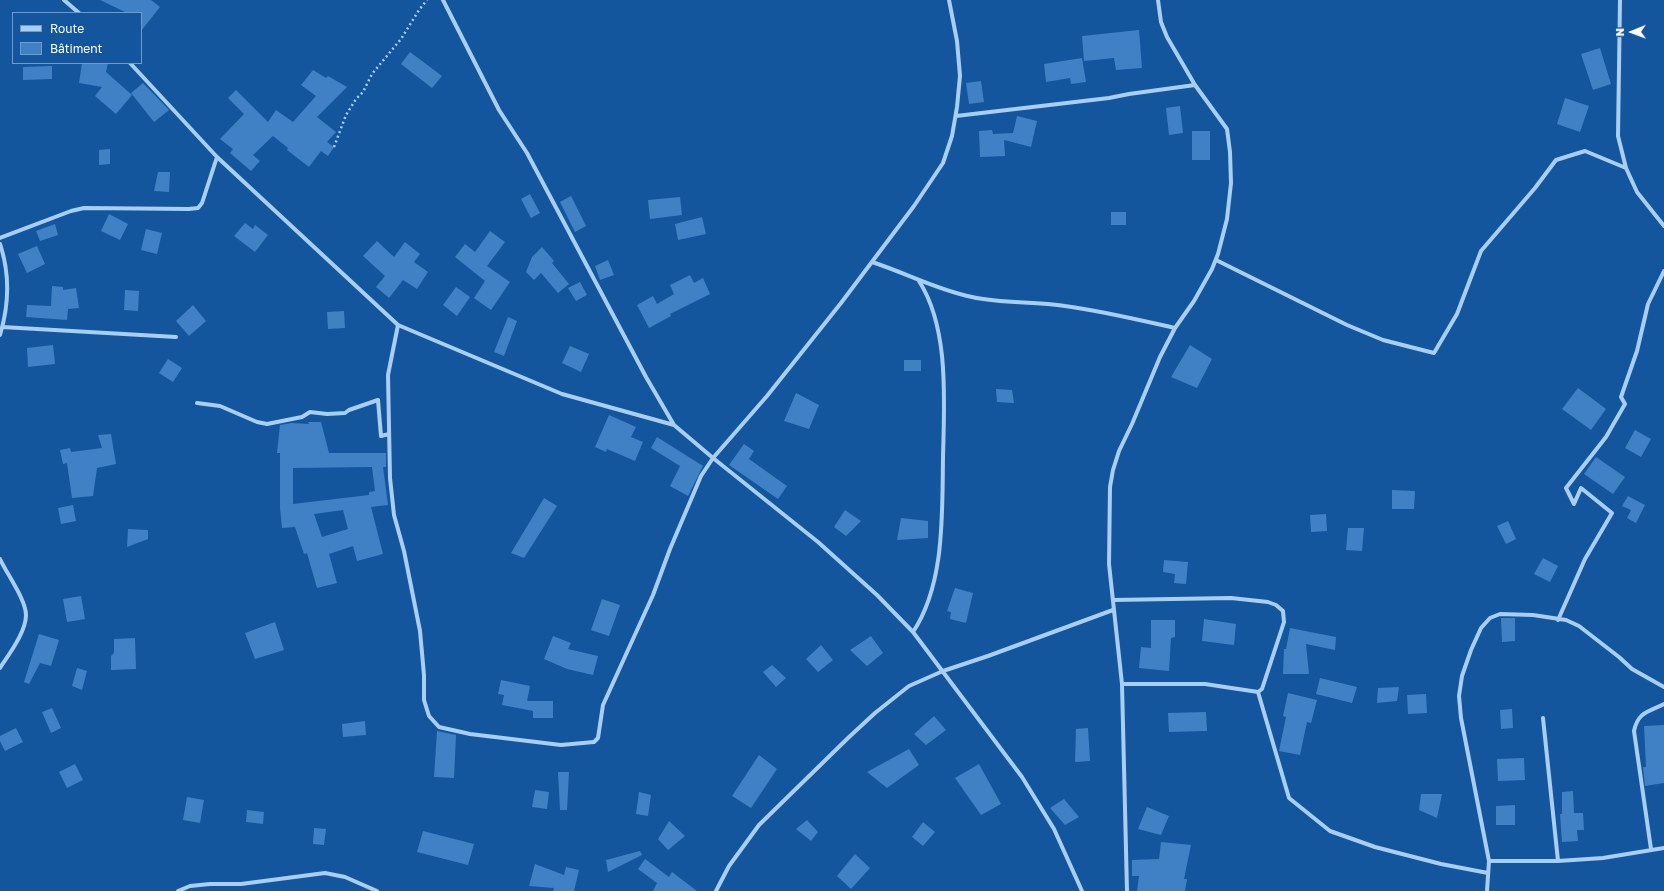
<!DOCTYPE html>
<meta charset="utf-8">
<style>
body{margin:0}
#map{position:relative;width:1664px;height:891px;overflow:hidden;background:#13569d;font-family:"Golos Text",sans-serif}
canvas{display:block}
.legend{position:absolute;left:12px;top:12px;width:130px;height:52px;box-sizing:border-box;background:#13569d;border:1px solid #719ac4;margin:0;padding:5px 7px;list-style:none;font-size:12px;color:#fff}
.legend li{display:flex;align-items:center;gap:8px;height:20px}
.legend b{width:20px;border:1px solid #719ac4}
.north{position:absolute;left:1612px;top:12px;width:40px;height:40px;-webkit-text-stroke:3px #13569d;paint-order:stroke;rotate:269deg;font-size:11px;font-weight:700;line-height:16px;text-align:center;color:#fff}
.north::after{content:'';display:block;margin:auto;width:14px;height:18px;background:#fff;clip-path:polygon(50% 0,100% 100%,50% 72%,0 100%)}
</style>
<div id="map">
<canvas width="1664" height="891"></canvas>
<ul class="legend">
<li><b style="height:5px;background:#a9cef4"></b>Route</li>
<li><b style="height:11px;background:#4081c5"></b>Bâtiment</li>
</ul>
<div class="north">N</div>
</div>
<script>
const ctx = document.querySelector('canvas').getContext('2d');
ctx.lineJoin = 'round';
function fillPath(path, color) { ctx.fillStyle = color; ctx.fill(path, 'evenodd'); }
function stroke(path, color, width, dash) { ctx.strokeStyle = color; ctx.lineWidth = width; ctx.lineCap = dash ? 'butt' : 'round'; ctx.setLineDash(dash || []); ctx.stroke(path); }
const building = new Path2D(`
 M100 0H151L160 7 141 31V13H127Z
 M1139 30 1142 68 1116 70 1114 58 1084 61 1082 36Z
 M1600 48 1611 84 1593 90 1581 54Z
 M410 52 442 76 432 88 401 64Z
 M1082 58 1086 82 1071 84 1070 78 1046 82 1044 64Z
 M82 63H108L106 72 132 95 116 114 95 96 102 87 79 83Z
 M52 66V79L23 80V67Z
 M313 70 326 78 328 76 347 87 317 117 336 132 327 142 334 147 328 156 321 151 309 167 287 150 288 148 273 136 253 155 260 161 251 171 230 153 233 149 220 139 244 114 228 98 236 90 268 122 276 110 293 122 316 96 301 85Z
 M981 81 984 102 969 104 966 83Z
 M143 83 169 110 154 122 131 93Z
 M1565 98 1589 106 1580 132 1557 124Z
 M1180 106 1183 133 1169 135 1166 108Z
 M1017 116 1037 121 1031 147 1004 140 1005 156 980 157 979 131 992 130 993 134 1013 133Z
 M1192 131H1210V160H1192Z
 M110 149V164L99 165V150Z
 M158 172H170L169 192 154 191Z
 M530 194 540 213 531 218 521 199Z
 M571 196 586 226 575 232 560 202Z
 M680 197 682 215 650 219 648 200Z
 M1111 212H1126V225H1111Z
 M109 214 128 224 120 240 101 231Z
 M702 217 706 234 678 240 675 224Z
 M245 223 253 229 255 225 268 235 255 252 234 236Z
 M55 224 58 235 40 241 36 231Z
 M146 229 162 233 157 254 141 250Z
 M490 231 505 242 487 266 510 282 491 310 474 298 485 281 455 257 465 244 475 252Z
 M377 241 394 257 405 242 420 254 414 262 428 272 417 289 403 280 389 298 376 287 385 276 363 256Z
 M37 246 45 264 27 273 18 254Z
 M542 247 554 261 552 263 569 284 558 293 541 273 534 280 526 272 532 257Z
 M608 260 614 275 600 280 595 266Z
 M690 275 694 283 703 278 710 294 670 314 671 316 649 328 637 305 653 296 657 304 674 294 670 285Z
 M580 282 587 295 576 301 568 288Z
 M52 286 63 287V290L76 288 79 308 68 309 67 320 26 317 27 305 51 306Z
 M456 287 470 297 457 316 443 305Z
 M125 290 139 291 138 311 124 310Z
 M193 305 206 321 189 336 176 321Z
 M344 311 345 328 328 329 327 312Z
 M508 317 517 321 504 356 494 352Z
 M53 345 55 364 28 367 27 348Z
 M1190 345 1212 359 1197 388 1171 377Z
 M570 346 589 354 581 372 562 363Z
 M168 359 182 368 173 382 159 373Z
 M904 360H921V371H904Z
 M1578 388 1606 409 1591 430 1562 409Z
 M996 389 1012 390 1014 403 997 402Z
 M796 393 819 405 809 429 784 421Z
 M609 415 636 427 631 437 643 442 635 461 607 449 606 452 595 447Z
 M308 422H321L329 453H386V467H383L388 505 371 507 383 554 357 561 353 546 329 554 337 583 317 588 307 553 304 554 295 527 282 528 280 508V453H277L280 425 292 423 309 424ZM372 467 375 491 369 492V495L293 504V468ZM343 510 348 529 322 537 314 514Z
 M1635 430 1651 439 1641 457 1625 448Z
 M111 434 116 464 97 468 93 496 72 498 67 463 63 464 60 450 70 448 71 452 102 448 98 435Z
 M657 437 703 466 688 496 670 486 680 466 651 448Z
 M744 444 754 451 749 459 787 486 778 499 729 465Z
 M1596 457 1625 477 1613 494 1584 474Z
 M1392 490 1415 491 1414 509H1392Z
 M1628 496 1645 505 1636 523 1627 518 1631 510 1622 506Z
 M544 498 557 506 524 558 511 553Z
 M73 505 76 521 61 524 58 508Z
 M845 510 861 521 846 536 834 527Z
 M1326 514 1327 531 1311 532 1310 515Z
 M901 518 928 521V538L897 540Z
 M1508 521 1516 539 1506 544 1497 526Z
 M1348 528H1364L1362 551 1346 550Z
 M128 529 148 530V539L127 547Z
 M1543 558 1558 566 1550 582 1534 574Z
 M1164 560 1188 562 1186 584 1174 583 1175 574 1163 572Z
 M955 588 973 593 966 623 950 619 951 612 947 611Z
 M81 596 85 619 67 622 63 599Z
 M602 599 620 605 609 636 591 630Z
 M1501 618H1515V641L1502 642Z
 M1204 619 1236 624 1234 645 1202 641Z
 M1151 620H1175V637L1171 638 1169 671 1139 668 1141 647 1151 648Z
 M275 622 284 650 255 659 245 633Z
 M1290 628 1336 637 1335 650 1306 644 1309 674H1283L1284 649H1286Z
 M39 634 59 640 51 666 40 663 29 684 24 682Z
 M553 636 571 643 568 649 598 656 593 675 567 669 544 659Z
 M871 636 883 653 867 666 850 650Z
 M135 638 136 669 111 670V656L114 653V639Z
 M821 645 833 660 818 672 806 659Z
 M772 665 786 678 776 687 763 672Z
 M77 668 87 671 82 690 72 686Z
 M1320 678 1357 687 1352 703 1316 694Z
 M501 680 530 686 527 701H553V718H533V711L502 705 504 695 498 694Z
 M1399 687 1397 701 1377 703 1378 688Z
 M1288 693 1317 700 1311 723 1307 722 1300 755 1279 751 1286 717 1283 716Z
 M1426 694 1427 713 1408 714 1407 695Z
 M52 708 61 728 51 733 42 712Z
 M1512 709 1513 728 1501 729 1500 710Z
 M1206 712 1207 731 1169 732 1168 713Z
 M934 716 946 730 926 745 914 734Z
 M365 721 366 735 343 737 342 724Z
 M1664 725V783L1645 786 1643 767H1646L1644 726Z
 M16 728 23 742 5 751 0 741V736Z
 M1088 728 1090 761 1075 762 1076 729Z
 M437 731 456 735 454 778 434 777Z
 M909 749 919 765 887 788 867 772Z
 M759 755 777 769 751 808 732 796Z
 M1524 758 1525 780 1498 781 1497 759Z
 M75 764 83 780 67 788 59 772Z
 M979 764 1001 804 981 815 955 778Z
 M558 772H569L567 810H560Z
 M535 790 549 792 547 809 532 807Z
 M1573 791 1574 813H1583L1584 830H1577L1578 841 1562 842 1560 814H1562V792Z
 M639 792 651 795 648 816 636 814Z
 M1421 794H1442L1437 818 1419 810Z
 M187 797 204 800 200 823 183 820Z
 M1064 799 1079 817 1065 825 1050 808Z
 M1515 805V825H1496V806Z
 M1147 807 1169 816 1161 835 1138 829Z
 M247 810 264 812 263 824 246 822Z
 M807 820 818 832 811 841 796 829Z
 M669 821 685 836 668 850 658 839Z
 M923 822 935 832 923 846 912 837Z
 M314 828 326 829 324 845 313 844Z
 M423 831 474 844 468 865 417 852Z
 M1161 842 1191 845 1184 879H1187L1185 891H1137L1139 876H1132V860L1159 859Z
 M640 851 642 855 608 872 606 860Z
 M855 854 870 868 851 889 837 876Z
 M645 859 669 877 672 872 697 891H653L657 883 638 869Z
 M535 864 564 875 566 867 579 870 574 891H553L554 888 529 886Z`);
const path = new Path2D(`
 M334 147 346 115 356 99 363 92 372 74 401 39 419 10 427 0`);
const minor = new Path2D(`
 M64 0 79 13
 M443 0 499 110 527 153 646 377 674 425 713 458 818 542 877 595 913 632 1022 777 1054 829 1082 891
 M1620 0 1618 136 1626 168 1637 192 1664 226
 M130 63 217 157 398 325 562 394 674 425
 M956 116 1109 98 1129 94 1195 85
 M0 238 71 211 84 208 189 209 198 208 202 203 217 157
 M0 244C10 274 9 305 0 335
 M1216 260 1347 325 1383 340 1434 353 1457 314 1481 251 1535 188 1556 160 1585 151 1626 168
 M872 262C906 273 937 290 972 297 1002 304 1035 301 1065 306 1102 311 1139 320 1175 328
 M398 325 388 375 390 478 394 515 404 551 420 631 424 675V700L429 716 439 727 470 734 561 745 594 742 598 738 603 705 653 595 670 549 701 476 713 458 767 396 841 303 914 206 943 163 952 136 957 107 960 76 957 41 949 0
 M2 327 176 337
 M197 403 220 406 257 422 267 424 302 417 310 412 327 414 345 413 349 410 378 400 381 436 389 434
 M0 559C7 574 26 600 26 615 26 632 9 654 0 668
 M1113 600 1231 598 1268 602 1276 605 1283 611 1284 622 1262 689 1258 692 1205 684H1122
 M1558 620 1585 559 1612 513 1581 488 1574 504 1566 488 1606 437 1625 404 1621 397 1637 351 1648 304 1664 271
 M913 632C945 584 942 514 943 459 944 404 950 329 919 281
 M1258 692 1289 798 1330 831 1375 847 1441 864 1488 873
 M1543 718 1558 861
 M1651 849 1634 731C1638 712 1648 712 1664 704
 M1489 861H1558L1603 858 1664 848
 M178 891 190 886 210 884H241L325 873 345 877 377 891
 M716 891 729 866 759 825 848 738 875 713 909 686 943 671 988 656 1113 610
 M1127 891 1122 684 1109 564 1110 487 1113 470 1119 451 1132 424 1160 357 1175 328 1194 301 1212 269 1218 254 1227 219 1231 183 1230 152 1227 129 1195 85 1167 37 1161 22 1158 0
 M1487 891 1489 861 1461 718 1459 696 1462 676 1471 650 1481 628 1490 618 1500 614 1533 615 1566 620 1579 626 1619 657 1632 669 1664 687`);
fillPath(building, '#4081c5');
stroke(path, '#a9cef4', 2.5, [2, 3]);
stroke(minor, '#a9cef4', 4);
</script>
